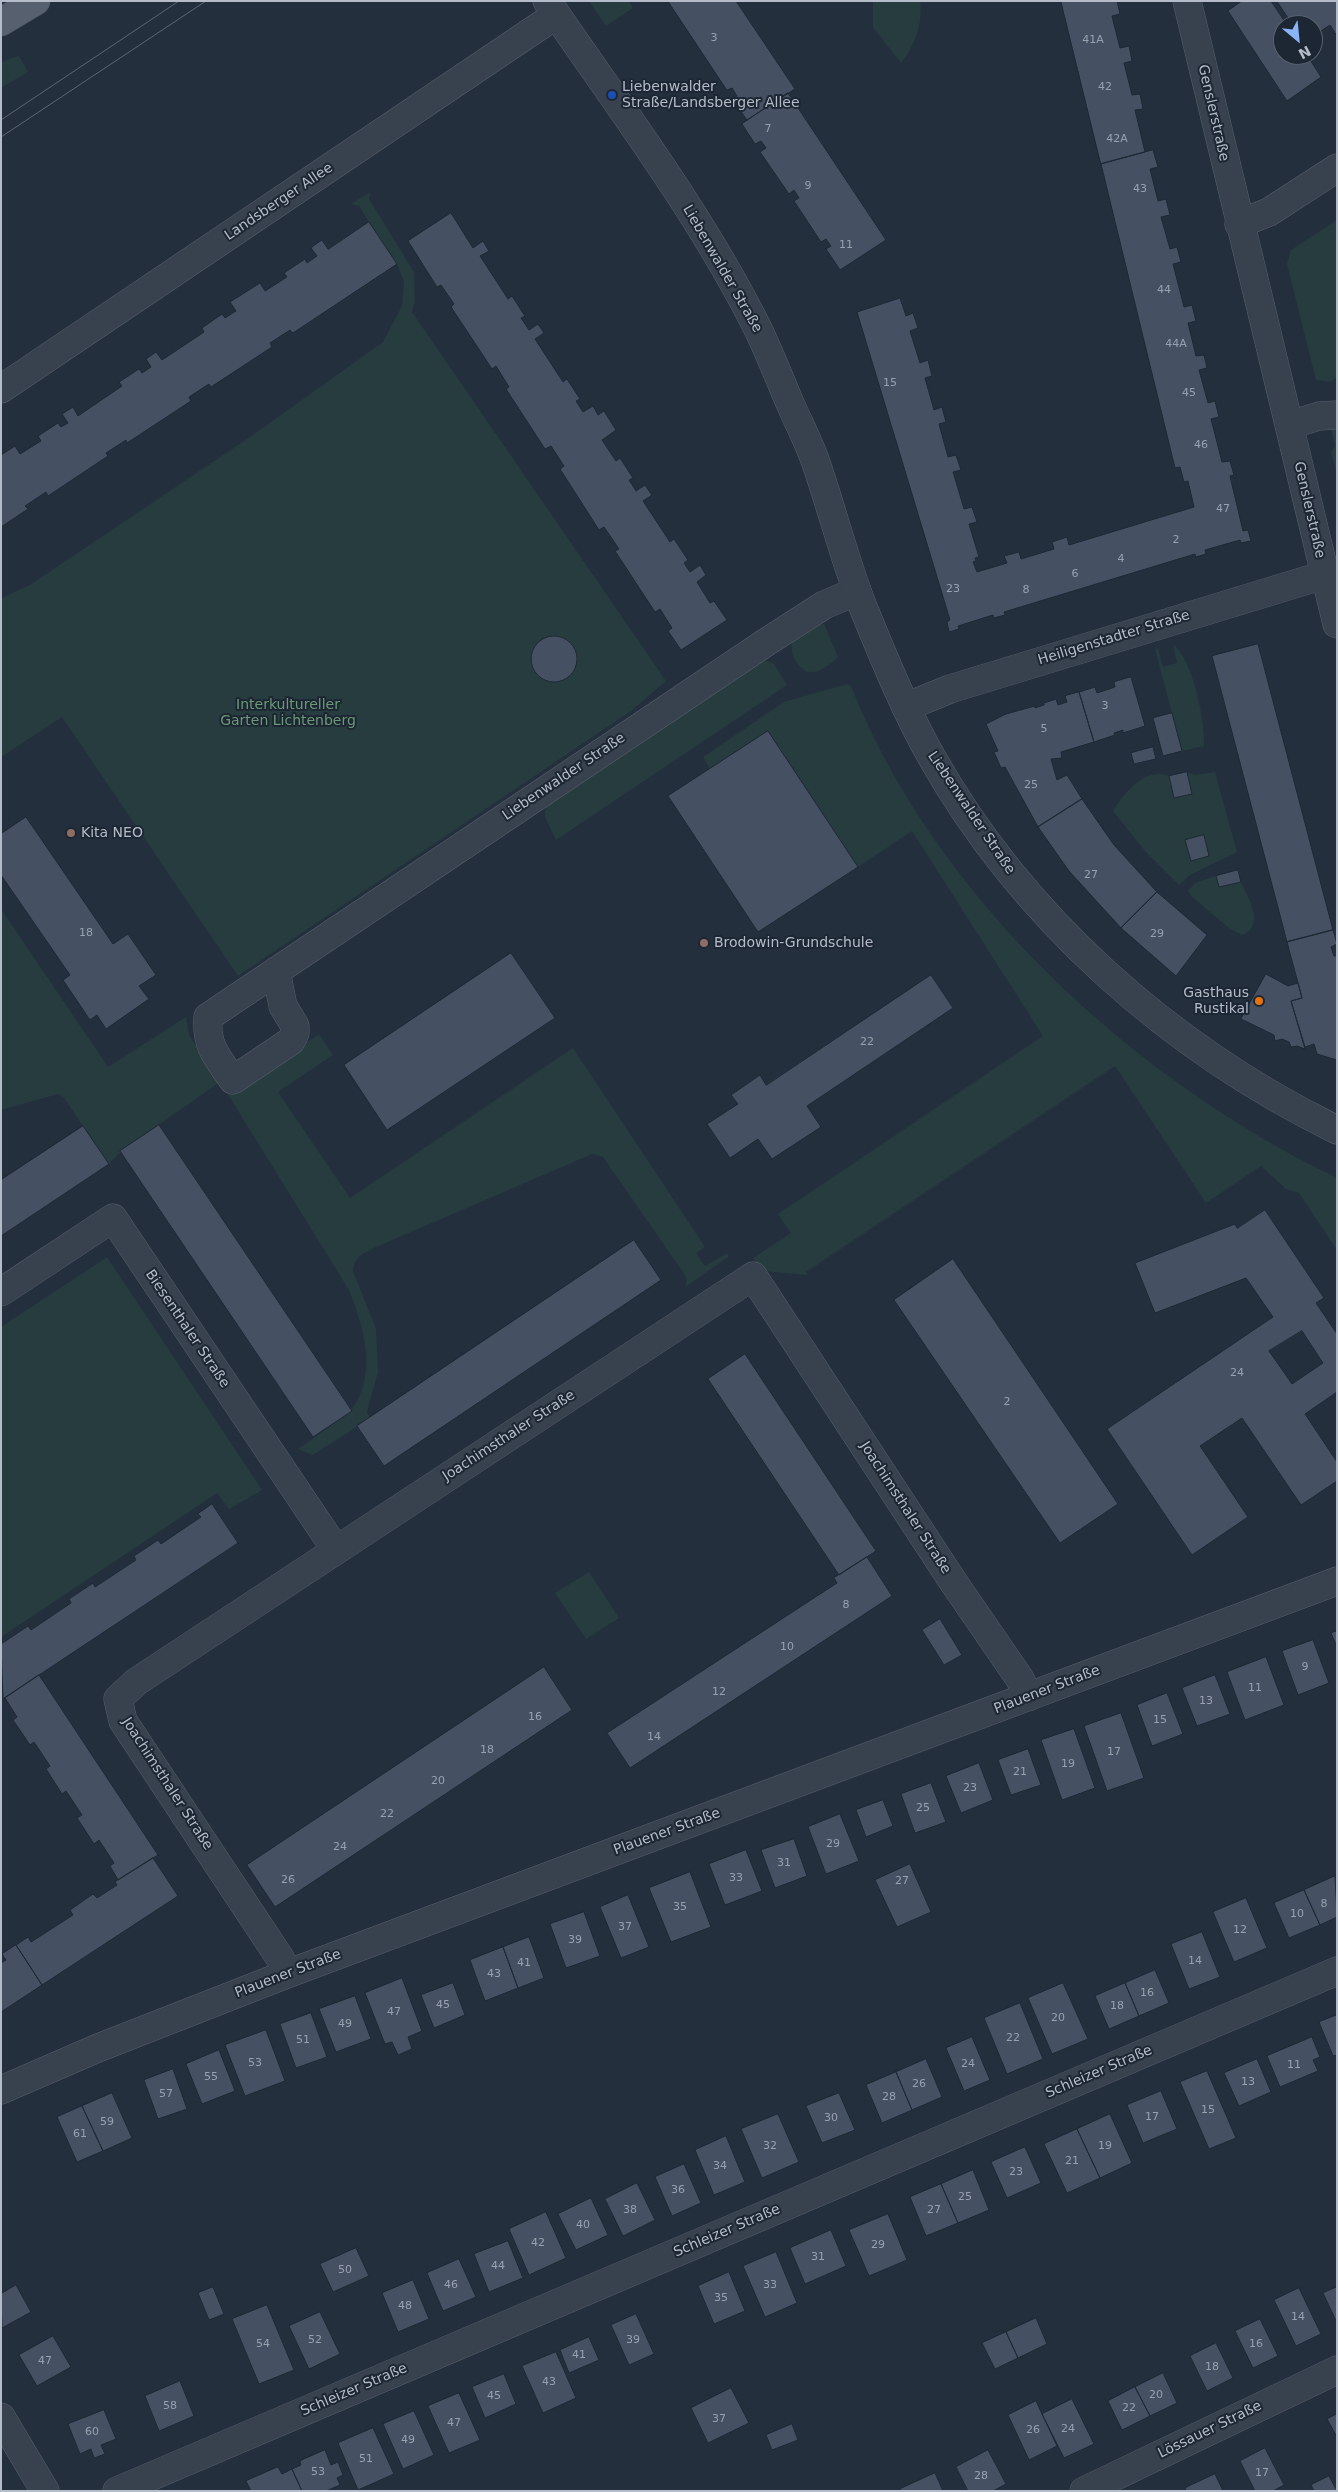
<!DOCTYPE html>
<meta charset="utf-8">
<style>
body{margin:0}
#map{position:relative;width:1338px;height:2492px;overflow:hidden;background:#242f3e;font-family:"DejaVu Sans",sans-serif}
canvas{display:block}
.frame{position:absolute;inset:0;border:2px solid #b4bcc9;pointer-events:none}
.north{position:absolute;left:1273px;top:15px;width:50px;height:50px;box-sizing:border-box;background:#1d2633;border:1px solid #59626f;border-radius:50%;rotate:152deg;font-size:14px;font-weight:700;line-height:20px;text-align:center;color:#b4bcc9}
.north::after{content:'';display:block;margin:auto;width:18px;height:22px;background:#8ab4f8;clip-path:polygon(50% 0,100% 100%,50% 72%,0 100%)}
</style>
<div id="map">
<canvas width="1338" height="2492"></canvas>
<div class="frame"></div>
<div class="north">N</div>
</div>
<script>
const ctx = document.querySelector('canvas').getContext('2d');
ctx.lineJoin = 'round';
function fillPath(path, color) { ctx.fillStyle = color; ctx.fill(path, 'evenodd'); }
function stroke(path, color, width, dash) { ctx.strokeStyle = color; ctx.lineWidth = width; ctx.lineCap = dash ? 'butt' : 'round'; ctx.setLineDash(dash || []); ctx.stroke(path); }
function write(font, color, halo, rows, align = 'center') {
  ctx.font = font + ' "DejaVu Sans",sans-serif'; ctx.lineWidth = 4; ctx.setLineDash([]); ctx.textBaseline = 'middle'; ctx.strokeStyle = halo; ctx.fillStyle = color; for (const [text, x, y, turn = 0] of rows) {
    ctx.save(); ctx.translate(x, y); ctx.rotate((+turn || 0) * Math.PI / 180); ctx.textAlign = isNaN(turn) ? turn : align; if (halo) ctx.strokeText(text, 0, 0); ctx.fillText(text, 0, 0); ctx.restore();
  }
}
const green = new Path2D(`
 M589 1H629L633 8 606 26Z
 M873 1H920C923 25 915 45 901 63L873 27Z
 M19 56 28 72 1 88V62Z
 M370 192 369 199 414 272 415 301 412 312 666 681 631 711 238 976 62 717 1 757V598L30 585 253 435 383 342 402 306 404 282 397 264 369 222 359 206 351 204Z
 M1337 220V377L1330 382 1316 380 1287 264 1291 250Z
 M1331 429H1337V475L1331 452 1335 446Z
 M824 624 838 657C826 668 810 681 798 664 792 656 791 651 792 641L817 625Z
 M1173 644C1193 660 1205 720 1204 746L1182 751 1155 649 1158 648 1163 667 1177 663Z
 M764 660 774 664 787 685 556 840 545 817V807Z
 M847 684 851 686C935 898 1134 1080 1337 1178V1250L1299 1193 1286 1189 1261 1166 1206 1203 1115 1066 806 1272 808 1275 764 1271 753 1258 791 1233 778 1214 1043 1036 912 831 858 867 768 731 710 769 703 757 784 702Z
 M1187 772 1194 775 1215 772 1237 852 1190 875 1179 885 1145 851 1113 811C1125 792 1145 767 1169 776L1175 798 1192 794Z
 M1216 876 1219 887 1241 882C1248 897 1266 926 1242 935L1229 928 1192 897 1188 891 1195 883Z
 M1 909 108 1067 186 1017 189 1035 220 1082 121 1151 109 1164 64 1098 58 1094 1 1110Z
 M319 1034 333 1055 278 1092 350 1198 573 1048 705 1247 696 1253 705 1266 728 1253V1257L685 1287 687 1278 603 1157 592 1154 376 1247C364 1253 354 1256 353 1271L376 1329 378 1372 367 1412 370 1418 313 1455 298 1449C305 1445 349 1413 353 1408 377 1371 364 1328 349 1290L224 1088H240Z
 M107 1257 262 1490 229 1509 217 1493 1 1637V1327Z
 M589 1572 619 1618 586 1639 555 1593Z`);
const building = new Path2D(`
 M668 1H736L795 89 747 120 732 99 737 96 732 88 727 90Z
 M1061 1H1117L1120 14 1112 16 1120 48 1129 46 1132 61 1124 63 1132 95 1140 94 1143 109 1135 110 1145 152 1101 164Z
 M1242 1H1271L1287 25H1283V55H1307L1321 77 1287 101 1228 11Z
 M1277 1H1337V36L1330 25 1313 36V25H1293Z
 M788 93 886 240 840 270 826 249 831 246 826 239 821 242 794 201 799 198 794 190 789 194 760 152 766 148 761 141 755 144 742 124Z
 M1153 150 1158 167 1150 169 1158 201 1166 199 1170 215 1161 217 1170 249 1177 247 1181 262 1173 264 1184 307 1192 305 1196 321 1188 323 1196 356 1204 355 1207 368 1199 370 1208 403 1215 401 1219 417 1211 419 1222 462 1230 461 1234 475 1230 476 1243 531 1248 530 1251 541 1241 543 1240 540 1205 550 1206 554 1196 557 1195 554 1004 612 1005 615 994 618 993 615 958 626 959 629 949 632 947 622 950 620 857 312 900 298 906 316 913 313 918 328 910 331 920 363 928 360 932 376 925 378 934 410 942 407 946 422 939 424 948 457 956 455 961 470 953 472 954 475 964 509 972 507 977 522 969 524 979 557 975 558 976 561 973 562 977 572 1007 563 1004 556 1019 552 1021 559 1054 549 1052 542 1067 537 1069 545 1194 507 1188 481 1184 482 1180 467 1175 468 1101 164Z
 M451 213 473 248 483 241 489 251 480 256 508 299 512 296 525 316 521 318 529 330 538 324 544 333 535 339 563 382 567 379 580 399 576 401 583 412 593 406 598 415 604 411 616 430 602 440 616 461 620 458 633 478 629 480 636 491 645 485 649 491 652 495 643 501 670 542 674 539 688 560 684 563 690 572 700 565 706 575 697 582 710 603 714 601 727 620 681 650 668 631 672 628 660 609 655 612 615 551 619 549 604 527 599 530 560 469 564 466 551 446 545 449 506 389 509 387 496 366 492 369 451 307 454 304 441 285 437 287 408 241Z
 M369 222 397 264 293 333 290 330 270 343 272 347 211 387 209 384 189 397 191 401 127 443 126 440 106 453 108 456 48 496 46 492 25 506 28 509 1 527V455L15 446 20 454 41 441 38 436 58 423 61 427 68 423 62 414 73 407 78 416 122 386 119 382 139 369 142 373 151 367 146 359 156 352 162 360 204 332 202 328 222 314 225 318 236 311 230 302 260 283 265 291 287 277 284 273 305 259 307 263 317 256 311 248 316 244 322 240 328 249Z
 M531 659a23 23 0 1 1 46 0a23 23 0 1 1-46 0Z
 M1258 644 1333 930 1287 942 1212 656Z
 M1131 677 1145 726 1123 733V730L1114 733 1115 735 1094 742 1079 692 1095 687 1097 693 1115 687 1114 682Z
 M1079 692 1094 742 1061 752 1062 758 1051 759 1057 780 1067 775 1082 799 1038 827 1005 767 1001 768 994 752 998 751 986 724 1006 714 1035 706V708L1044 705V703L1056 699 1058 705 1067 702 1065 696Z
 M1172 713 1182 751 1163 756 1153 718Z
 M768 731 858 867 758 932 668 796Z
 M1153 747 1156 759 1134 764 1131 753Z
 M1187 772 1192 794 1174 798 1169 776Z
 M1082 799 1114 845 1157 892 1121 928 1069 871 1038 827Z
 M26 817 113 944 128 934 156 975 139 986 149 999 106 1029 97 1015 90 1020 63 980 70 975 1 875V834Z
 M1204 835 1209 856 1191 861 1185 840Z
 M1238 870 1241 882 1219 887 1216 876Z
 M1157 892 1207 935 1176 976 1121 928Z
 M1333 930 1337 944 1331 947 1334 956H1337V1060L1317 1054 1314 1044 1305 1047 1291 1001 1302 998 1287 942Z
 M511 953 555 1018 387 1130 344 1065Z
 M1266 974 1288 986 1298 983 1302 998 1291 1001 1305 1049 1297 1046 1291 1047 1289 1042 1282 1039 1275 1041 1274 1035 1241 1019Z
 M931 975 953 1008 807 1106 821 1127 772 1159 758 1139 730 1158 707 1124 738 1104 731 1095 760 1075 766 1085Z
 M159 1125 352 1411 313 1437 120 1151Z
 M83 1126 109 1164 1 1236V1180Z
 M1265 1210 1324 1298 1316 1303 1337 1334V1392L1305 1414 1337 1462V1481L1301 1505 1242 1418 1200 1446 1248 1517 1192 1555 1107 1429 1273 1317 1246 1278 1155 1313 1135 1263 1235 1224 1237 1228ZM1302 1331 1323 1363 1292 1384 1269 1351Z
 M634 1240 661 1280 384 1466 357 1426Z
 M953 1259 1118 1504 1060 1543 894 1300Z
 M745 1354 876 1551 839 1575 708 1379Z
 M212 1504 238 1543 3 1699 1 1644 28 1626 31 1630 71 1603 69 1599 93 1583 95 1587 136 1560 134 1556 158 1540 161 1544 201 1517 198 1514Z
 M867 1557 892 1596 630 1768 607 1733 837 1583 834 1578Z
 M940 1619 962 1655 944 1665 922 1630Z
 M1337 1631V1647L1331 1633Z
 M1313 1640 1329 1683 1298 1695 1282 1651Z
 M1266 1657 1284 1705 1245 1720 1227 1672Z
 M544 1667 572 1710 275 1907 247 1865Z
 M39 1675 158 1855 118 1880 110 1866 114 1863 99 1840 94 1844 77 1818 82 1815 66 1791 62 1794 46 1769 50 1766 34 1742 30 1745 13 1720 17 1717 5 1698Z
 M1215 1675 1230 1714 1197 1726 1182 1688Z
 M1167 1693 1183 1734 1152 1746 1137 1705Z
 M1121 1713 1144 1778 1107 1791 1084 1726Z
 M1074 1729 1095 1788 1062 1800 1041 1740Z
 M1028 1749 1041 1785 1011 1795 998 1760Z
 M979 1763 993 1800 961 1813 946 1776Z
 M931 1783 946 1822 915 1833 901 1794Z
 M883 1800 893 1826 866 1837 856 1810Z
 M840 1814 859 1861 826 1874 808 1827Z
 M794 1839 807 1876 775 1888 761 1850Z
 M746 1850 762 1891 725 1905 709 1864Z
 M153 1858 178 1896 42 1985 16 1945 28 1937 31 1942 73 1915 70 1910 93 1894 97 1898 117 1885 115 1882Z
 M910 1864 931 1912 897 1927 875 1880Z
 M690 1872 711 1927 671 1942 649 1888Z
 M1335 1876 1337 1917 1320 1925 1304 1890Z
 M1304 1890 1320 1925 1289 1938 1274 1903Z
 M628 1895 649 1947 621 1958 600 1907Z
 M1246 1898 1267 1948 1234 1962 1213 1912Z
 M584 1912 600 1956 566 1968 550 1924Z
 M1202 1932 1220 1977 1189 1989 1171 1944Z
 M529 1937 544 1978 518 1988 503 1947Z
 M16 1945 42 1985 1 2012V1963L6 1960 2 1954Z
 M503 1947 518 1988 485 2001 470 1960Z
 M1155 1970 1169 2003 1139 2016 1125 1983Z
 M402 1978 422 2031 408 2037 412 2049 398 2055 392 2042 385 2044 365 1993Z
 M453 1983 465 2015 434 2028 421 1995Z
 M1063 1983 1088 2039 1052 2054 1028 1998Z
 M1125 1983 1139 2016 1109 2029 1095 1996Z
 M355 1996 371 2039 336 2052 319 2009Z
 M1020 2003 1043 2059 1007 2074 984 2018Z
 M311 2013 327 2057 296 2068 280 2024Z
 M1337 2015V2055L1333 2056 1319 2022Z
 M266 2030 285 2081 245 2096 225 2045Z
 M972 2037 990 2080 964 2091 946 2048Z
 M1312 2037 1320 2057 1313 2060 1318 2071 1280 2087 1267 2056Z
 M219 2050 235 2091 202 2104 186 2064Z
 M926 2059 942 2097 912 2110 896 2072Z
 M1257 2059 1271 2092 1239 2106 1224 2073Z
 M173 2069 187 2109 158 2119 144 2080Z
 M1207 2071 1236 2138 1209 2149 1180 2082Z
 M896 2072 912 2110 882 2123 866 2085Z
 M1161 2091 1177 2129 1143 2143 1127 2105Z
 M112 2093 132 2138 103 2151 82 2106Z
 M839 2093 855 2130 822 2143 806 2106Z
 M82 2106 103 2151 77 2162 57 2117Z
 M778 2114 799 2162 762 2178 741 2129Z
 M1110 2114 1132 2163 1100 2178 1077 2129Z
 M1077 2129 1100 2178 1067 2193 1044 2144Z
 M726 2136 745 2182 714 2195 695 2150Z
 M1025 2147 1041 2183 1007 2198 991 2162Z
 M684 2164 701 2203 672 2216 655 2177Z
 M973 2170 989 2210 958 2223 941 2184Z
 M637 2183 655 2220 623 2236 605 2199Z
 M941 2184 958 2223 926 2236 910 2197Z
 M591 2198 608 2235 576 2250 558 2214Z
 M546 2212 566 2258 529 2275 509 2229Z
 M888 2214 907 2260 869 2276 849 2230Z
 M831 2230 846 2266 805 2284 790 2248Z
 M508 2241 523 2278 489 2292 474 2254Z
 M356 2248 369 2276 333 2292 320 2264Z
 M776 2252 797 2303 765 2317 743 2266Z
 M459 2259 476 2297 443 2311 427 2273Z
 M729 2272 745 2311 714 2324 698 2286Z
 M413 2280 429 2319 398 2332 382 2293Z
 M16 2285 31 2312 2 2328 1 2294Z
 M213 2287 224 2314 209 2320 198 2293Z
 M1337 2287V2323L1323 2293Z
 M1299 2288 1321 2334 1296 2346 1274 2300Z
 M267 2305 294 2370 259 2384 232 2319Z
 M320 2312 340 2354 309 2369 289 2326Z
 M636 2314 654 2354 629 2365 611 2325Z
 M1036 2318 1047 2344 1018 2358 1006 2332Z
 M1260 2319 1278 2356 1253 2368 1235 2331Z
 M1006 2332 1018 2358 995 2369 982 2343Z
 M53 2336 71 2367 37 2386 19 2355Z
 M589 2337 599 2360 569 2373 560 2350Z
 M1216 2343 1233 2378 1207 2391 1190 2356Z
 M556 2352 576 2398 543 2413 522 2366Z
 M1163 2373 1177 2403 1150 2416 1135 2387Z
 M504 2374 516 2404 485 2418 472 2387Z
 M180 2381 194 2416 159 2431 145 2396Z
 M1135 2387 1150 2416 1122 2430 1108 2401Z
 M731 2388 749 2423 708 2443 691 2408Z
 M459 2393 480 2440 449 2453 428 2406Z
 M1072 2399 1094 2444 1064 2458 1042 2414Z
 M1036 2401 1057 2446 1029 2460 1008 2415Z
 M104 2410 116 2439 101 2445 105 2454 94 2458 91 2449 80 2454 68 2424Z
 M414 2411 434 2455 403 2469 383 2424Z
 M1337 2414V2437L1327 2419Z
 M792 2424 798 2440 772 2450 766 2435Z
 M373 2428 394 2474 358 2490 338 2443Z
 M1265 2448 1284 2485 1273 2491H1255L1240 2461Z
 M325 2450 331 2465 338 2462 343 2475 337 2478 340 2485 326 2491H302L292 2469 301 2465 300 2461Z
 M988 2450 1006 2484 993 2491H968L956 2467Z
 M278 2467 282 2474 292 2469 302 2491H251L246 2481Z
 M935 2473 943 2491H901L900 2489Z
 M1215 2474 1223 2491H1186L1185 2488Z
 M1329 2476 1337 2491H1314L1311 2485Z`);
const minor = new Path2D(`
 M1187 1 1337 624
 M1239 224 1269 212 1337 168
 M1 389 556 15
 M1290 425 1319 416 1337 415
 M906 707 950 689 1324 575
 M276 971 283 1006 295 1026V1033L291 1041 233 1080C216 1056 206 1046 208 1017L765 643 824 605 857 591
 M1 1292 113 1218 336 1550
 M287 1974 280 1958 123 1721 118 1699 136 1682 753 1276 954 1583 1020 1679 1028 1697
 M1 2090 98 2048 287 1974 1337 1581
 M1 2417 45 2491
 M117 2491 1337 1971
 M1084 2491 1337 2370`);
const tertiary = new Path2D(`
 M547 1C620 108 700 213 758 329 769 352 779 377 789 401 798 422 810 444 817 466 833 513 845 561 863 607 884 658 904 708 931 756 1023 919 1170 1048 1337 1130`);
const primary = new Path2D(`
 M1 22 36 1`);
const tram = new Path2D(`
 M1 120 179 1
 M1 137 206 1`);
const markers = [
 [612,95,5,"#1a4fb4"],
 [71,833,5,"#8d6e63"],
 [704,943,5,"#8d6e63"],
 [1259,1001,5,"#e8710a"]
];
const numberNames = [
 ["3",714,38],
 ["41A",1093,40],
 ["42",1105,87],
 ["7",768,129],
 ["42A",1117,139],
 ["9",808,186],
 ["43",1140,189],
 ["11",846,245],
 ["44",1164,290],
 ["44A",1176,344],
 ["15",890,383],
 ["45",1189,393],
 ["46",1201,445],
 ["47",1223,509],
 ["2",1176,540],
 ["4",1121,559],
 ["6",1075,574],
 ["23",953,589],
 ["8",1026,590],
 ["3",1105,706],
 ["5",1044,729],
 ["25",1031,785],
 ["27",1091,875],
 ["18",86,933],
 ["29",1157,934],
 ["22",867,1042],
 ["24",1237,1373],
 ["2",1007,1402],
 ["8",846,1605],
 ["10",787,1647],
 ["9",1305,1667],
 ["11",1255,1688],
 ["12",719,1692],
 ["13",1206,1701],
 ["16",535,1717],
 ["15",1160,1720],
 ["14",654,1737],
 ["18",487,1750],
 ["17",1114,1752],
 ["19",1068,1764],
 ["21",1020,1772],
 ["20",438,1781],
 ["23",970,1788],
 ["25",923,1808],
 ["22",387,1814],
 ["29",833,1844],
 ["24",340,1847],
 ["31",784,1863],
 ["33",736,1878],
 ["26",288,1880],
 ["27",902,1881],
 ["8",1324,1904],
 ["35",680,1907],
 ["10",1297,1914],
 ["37",625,1927],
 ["12",1240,1930],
 ["39",575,1940],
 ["14",1195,1961],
 ["41",524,1963],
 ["43",494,1974],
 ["16",1147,1993],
 ["45",443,2005],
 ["18",1117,2006],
 ["47",394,2012],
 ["20",1058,2018],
 ["49",345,2024],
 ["22",1013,2038],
 ["51",303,2040],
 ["53",255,2063],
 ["24",968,2064],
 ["11",1294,2065],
 ["55",211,2077],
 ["13",1248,2082],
 ["26",919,2084],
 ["57",166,2094],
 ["28",889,2097],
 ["15",1208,2110],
 ["17",1152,2117],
 ["30",831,2118],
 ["59",107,2122],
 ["61",80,2134],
 ["32",770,2146],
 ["19",1105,2146],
 ["21",1072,2161],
 ["34",720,2166],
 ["23",1016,2172],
 ["36",678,2190],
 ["25",965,2197],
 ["38",630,2210],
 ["27",934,2210],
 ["40",583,2225],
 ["42",538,2243],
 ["29",878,2245],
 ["31",818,2257],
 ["44",498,2266],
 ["50",345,2270],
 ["46",451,2285],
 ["33",770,2285],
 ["35",721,2298],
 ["48",405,2306],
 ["14",1298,2317],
 ["52",315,2340],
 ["39",633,2340],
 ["54",263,2344],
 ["16",1256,2344],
 ["41",579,2355],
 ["47",45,2361],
 ["18",1212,2367],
 ["43",549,2382],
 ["20",1156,2395],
 ["45",494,2396],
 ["58",170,2406],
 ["22",1129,2408],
 ["37",719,2419],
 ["47",454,2423],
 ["24",1068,2429],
 ["26",1033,2430],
 ["60",92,2432],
 ["49",408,2440],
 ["51",366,2459],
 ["53",318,2472],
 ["17",1262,2473],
 ["28",981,2476]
];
const poiNames = [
 ["Liebenwalder",622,87],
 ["Straße/Landsberger Allee",622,103],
 ["Kita NEO",81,833],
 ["Brodowin-Grundschule",714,943],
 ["Gasthaus",1249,993,"right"],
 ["Rustikal",1249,1009,"right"]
];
const streetNames = [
 ["Genslerstraße",1213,113,77],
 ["Landsberger Allee",279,202,-34],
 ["Liebenwalder Straße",722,269,60],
 ["Genslerstraße",1309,510,77],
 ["Heiligenstadter Straße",1114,638,-17],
 ["Liebenwalder Straße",564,777,-34],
 ["Liebenwalder Straße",971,813,56],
 ["Biesenthaler Straße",187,1329,56],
 ["Joachimsthaler Straße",509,1436,-33],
 ["Joachimsthaler Straße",905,1508,57],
 ["Plauener Straße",1047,1690,-21],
 ["Joachimsthaler Straße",167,1784,57],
 ["Plauener Straße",667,1832,-20],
 ["Plauener Straße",288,1974,-21],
 ["Schleizer Straße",1099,2072,-23],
 ["Schleizer Straße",727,2231,-23],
 ["Schleizer Straße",354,2390,-23],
 ["Lössauer Straße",1210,2430,-26]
];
const parkNames = [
 ["Interkultureller",288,705],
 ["Garten Lichtenberg",288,721]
];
fillPath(green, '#263c3f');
fillPath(building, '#455162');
stroke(building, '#1f2835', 1);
stroke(minor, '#565f6c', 29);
stroke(tertiary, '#565f6c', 29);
stroke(primary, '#414a57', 29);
stroke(minor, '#38414e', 28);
stroke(tertiary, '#38414e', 28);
stroke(primary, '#56606e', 28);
stroke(tram, '#5a6575', 1);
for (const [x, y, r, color] of markers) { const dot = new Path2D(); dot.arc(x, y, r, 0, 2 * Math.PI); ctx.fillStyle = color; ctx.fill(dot); stroke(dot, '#1d2633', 2); }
write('11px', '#98a1af', null, numberNames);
write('14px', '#b4bcc9', '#1d2633', poiNames, 'left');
write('14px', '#b4bcc9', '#1d2633', streetNames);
write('14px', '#6b9a76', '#1d2633', parkNames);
</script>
